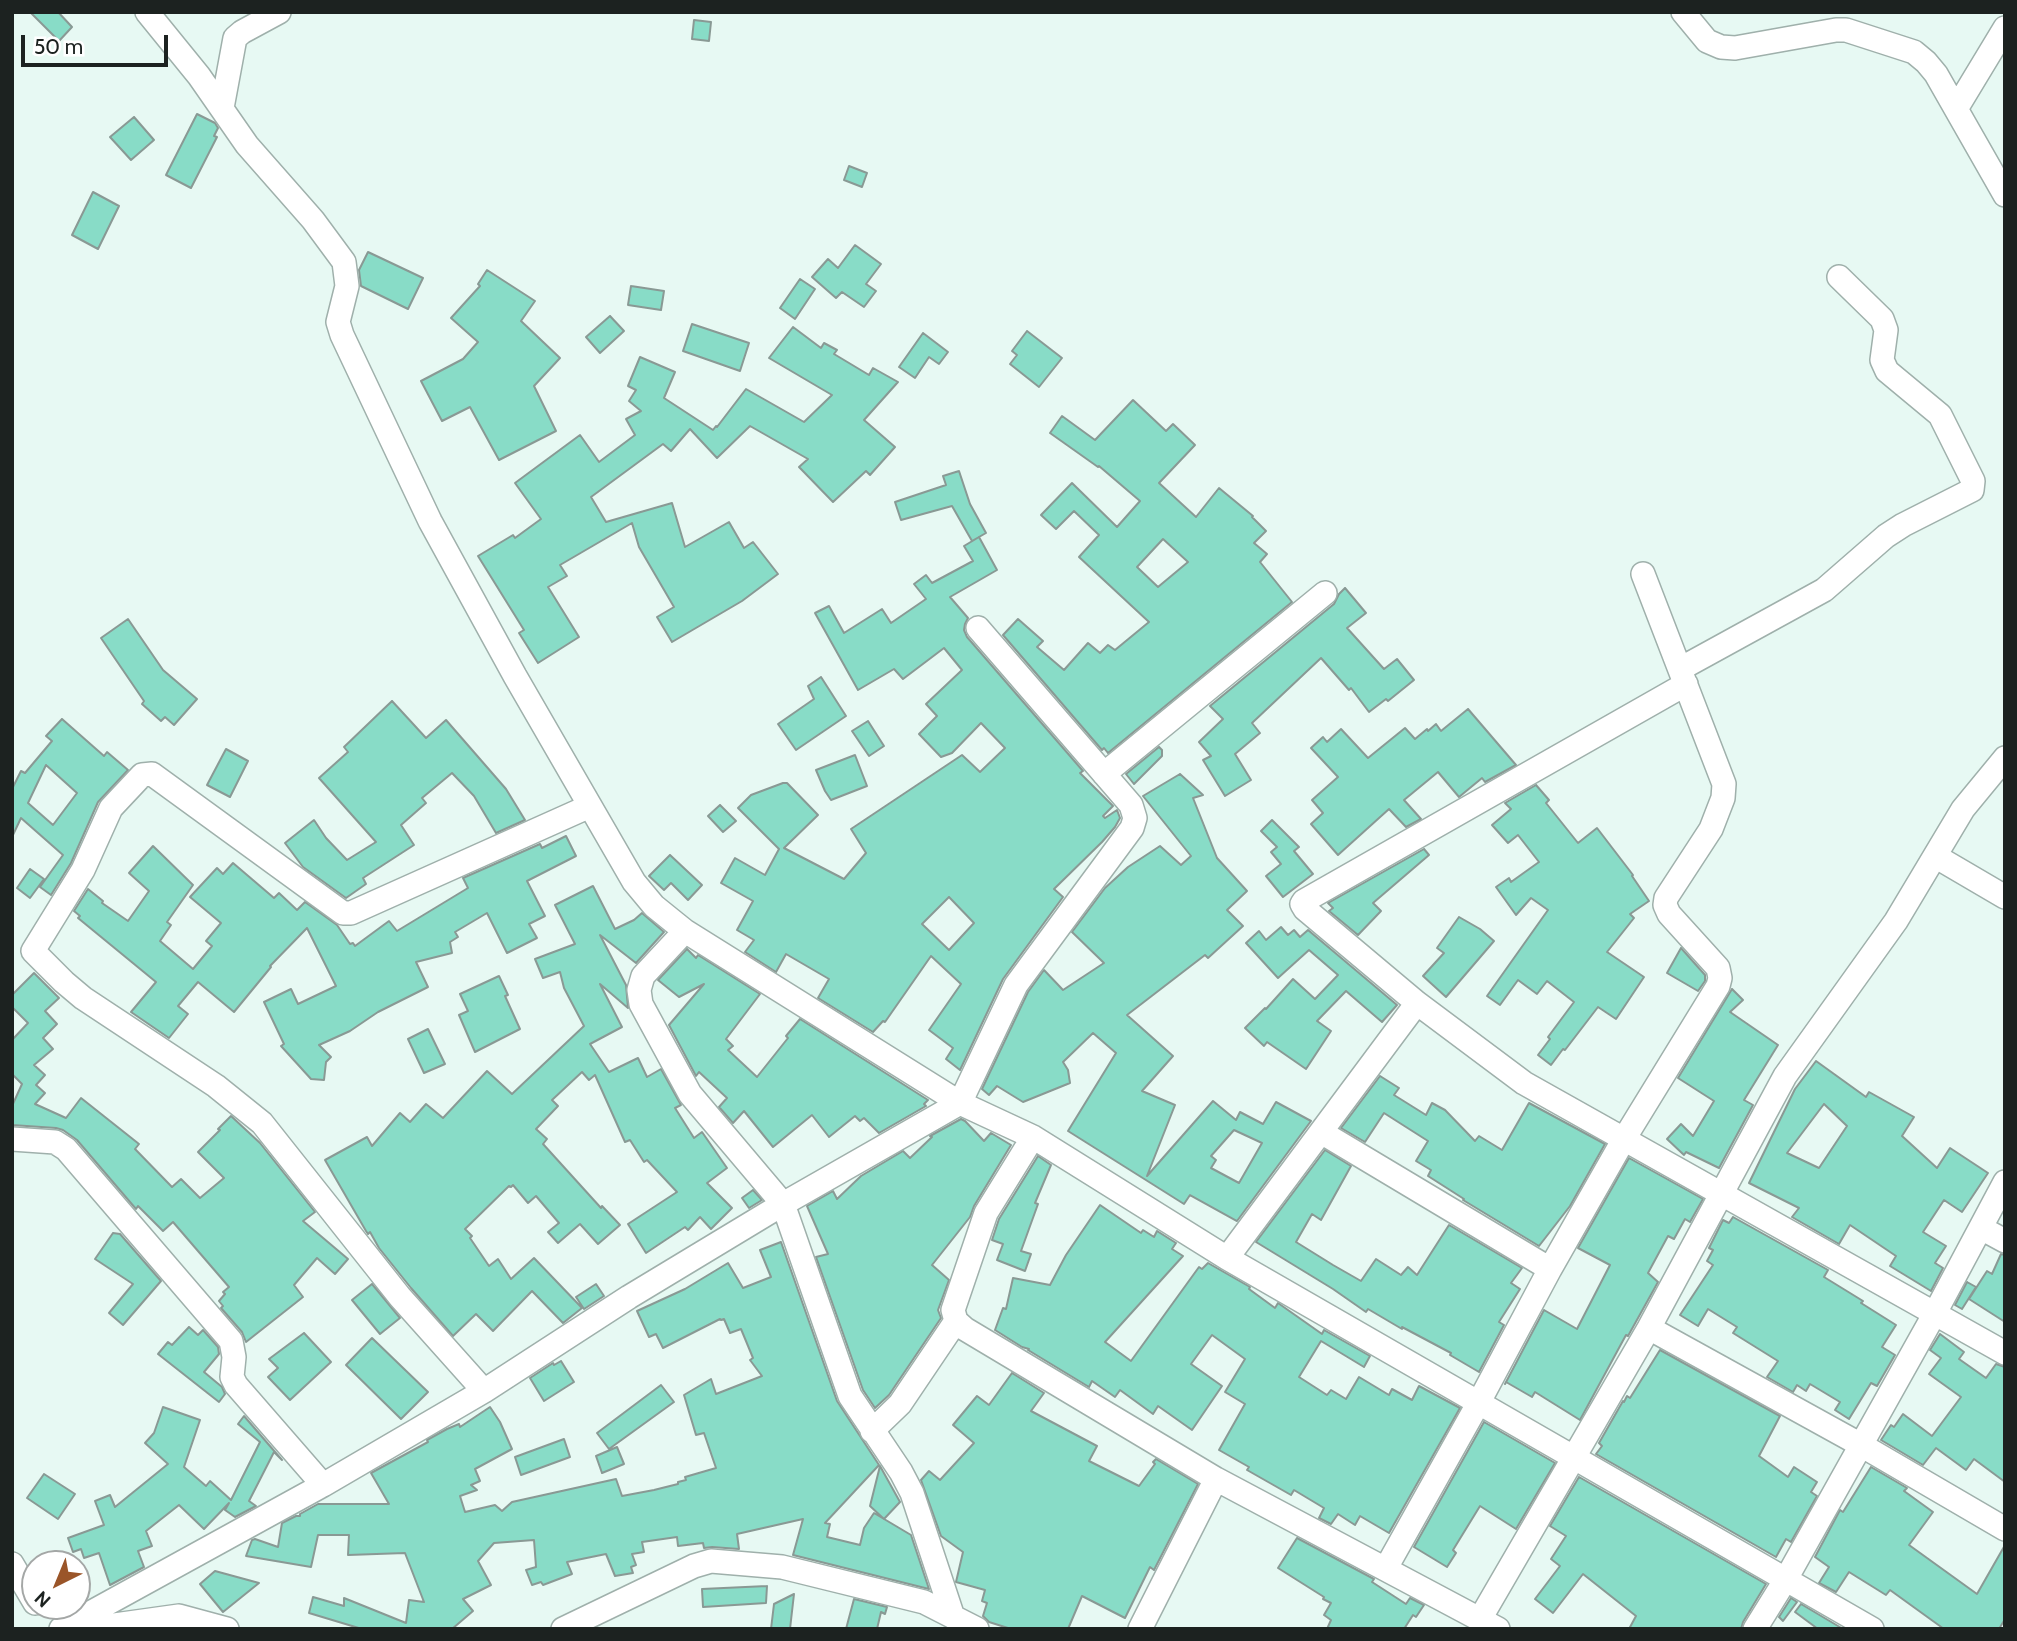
<!DOCTYPE html>
<style>
body{margin:0}
#map{position:relative;width:2017px;height:1641px;overflow:hidden;background:#e7f9f3;font-family:Cabin,sans-serif}
canvas{display:block}
.frame{position:absolute;inset:0;border:14px solid #1c2220;pointer-events:none}
.north{position:absolute;left:21px;top:1550px;width:70px;height:70px;box-sizing:border-box;background:#fff;border:2px solid #a4a7a6;border-radius:50%;rotate:223deg;font-size:19px;font-weight:700;line-height:28px;text-align:center;color:#1c2220}
.north::after{content:'';display:block;margin:auto;width:24px;height:32px;background:#9a5529;clip-path:polygon(50% 0,100% 100%,50% 72%,0 100%)}
.scale{position:absolute;left:21px;top:35px;width:147px;height:32px;box-sizing:border-box;border:4px solid #1c2220;border-top:0;padding-left:9px;font-size:21px;line-height:24px;white-space:nowrap;color:#1c2220;-webkit-text-stroke:5px #fff;paint-order:stroke}
</style>
<div id="map">
<canvas width="2017" height="1641"></canvas>
<div class="frame"></div>
<div class="north">N</div>
<div class="scale">50 m</div>
</div>
<script>
const g = document.querySelector('canvas').getContext('2d');
g.lineJoin = 'round';
function paint(path, color) { g.fillStyle = color; g.fill(path, 'evenodd'); }
const poly = rows => new Path2D(rows.map(r => 'M' + r).join(''));
function stroke(path, color, width, dash) { g.strokeStyle = color; g.lineWidth = width; g.lineCap = dash ? 'butt' : 'round'; g.setLineDash(dash || []); g.stroke(path); }
const building = poly([
 [30,12,58,12,72,27,59,41,30,12],
 [694,20,711,22,709,41,692,39,694,20],
 [197,114,215,123,218,128,214,136,217,137,191,188,166,175,197,114],
 [134,117,154,140,131,160,110,137,134,117],
 [849,166,867,173,862,187,844,180,849,166],
 [93,192,119,206,98,249,72,235,93,192],
 [855,245,881,264,866,284,876,291,864,307,842,292,836,298,812,277,828,259,838,268,855,245],
 [368,252,423,278,408,309,361,286,359,270,368,252],
 [487,270,535,301,521,321,560,358,534,386,556,431,499,460,470,407,442,421,421,381,463,359,478,342,451,318,480,286,478,284,487,270],
 [800,279,815,289,795,319,780,308,800,279],
 [631,286,664,291,661,310,628,305,631,286],
 [610,316,624,331,600,353,586,337,610,316],
 [692,324,749,343,740,371,683,351,692,324],
 [793,327,821,348,824,343,837,350,834,354,869,375,873,368,898,382,864,420,895,447,870,475,866,471,833,502,799,467,808,459,750,426,717,458,690,429,671,451,663,444,591,497,606,522,672,503,685,547,729,522,744,548,753,542,778,574,742,601,672,642,657,617,674,607,639,547,632,523,560,565,567,576,548,587,579,637,538,663,519,633,524,630,478,556,513,535,515,538,541,519,515,483,580,435,599,462,635,435,626,419,641,411,629,401,636,390,628,386,640,357,675,372,664,398,713,430,716,426,717,427,746,389,804,422,832,395,769,358,793,327],
 [1027,331,1062,358,1039,387,1010,364,1017,355,1012,351,1027,331],
 [923,333,948,352,939,364,929,357,915,378,899,367,923,333],
 [1133,400,1166,431,1173,424,1195,445,1159,483,1196,517,1219,488,1253,516,1252,517,1266,531,1254,543,1267,554,1260,562,1292,602,1108,753,1104,748,1102,750,1003,635,1018,619,1043,641,1037,647,1064,670,1088,643,1100,653,1108,645,1115,650,1149,622,1079,557,1099,535,1074,511,1056,529,1041,515,1072,483,1117,527,1140,501,1099,466,1098,467,1050,433,1062,416,1095,440,1133,400],
 [1163,539,1188,562,1158,587,1137,567,1163,539],
 [959,471,970,504,986,533,972,541,952,506,901,520,895,502,946,485,943,476,959,471],
 [979,537,997,570,950,597,968,618,965,624,964,630,967,637,1083,771,1080,773,1113,806,1103,816,1105,818,1117,810,1120,818,1115,827,1102,842,1054,889,1063,897,1003,979,960,1070,946,1059,953,1048,929,1030,961,984,931,956,885,1022,883,1021,873,1032,818,998,829,979,786,954,776,972,745,952,754,940,737,930,753,901,721,883,735,858,765,875,779,849,738,808,751,795,783,783,787,783,818,815,784,848,844,879,866,853,851,829,962,755,980,772,1005,748,981,723,952,753,941,757,919,734,937,716,926,704,962,670,944,648,903,679,894,669,858,690,815,613,829,606,844,633,882,609,891,623,926,599,914,584,926,575,932,583,973,561,964,546,979,537],
 [949,897,974,923,949,950,922,924,949,897],
 [1345,588,1366,613,1347,628,1384,669,1397,659,1414,680,1388,701,1386,699,1369,712,1351,688,1349,690,1321,658,1252,723,1260,733,1235,754,1251,780,1225,796,1203,760,1211,756,1199,742,1223,719,1210,706,1334,604,1339,594,1345,588],
 [128,619,163,670,197,699,174,725,165,717,161,721,142,704,144,701,101,638,128,619],
 [821,677,846,716,796,750,778,724,814,699,808,686,821,677],
 [392,701,426,738,446,720,506,789,525,820,496,833,474,796,452,773,422,798,426,803,401,825,414,845,363,878,366,884,346,898,303,867,285,843,314,820,326,838,347,860,376,842,319,778,348,752,344,747,392,701],
 [1468,709,1516,765,1485,782,1482,778,1459,797,1438,772,1404,800,1421,819,1406,827,1389,809,1338,855,1311,824,1323,813,1312,800,1338,777,1311,748,1323,737,1327,742,1341,729,1368,758,1405,728,1415,739,1427,729,1428,731,1436,724,1441,731,1468,709],
 [62,719,104,756,107,752,128,770,98,802,71,863,51,895,40,887,63,855,21,818,12,837,12,789,21,771,25,773,52,741,46,736,62,719],
 [46,765,77,793,53,825,28,803,46,765],
 [868,721,884,746,869,756,852,731,868,721],
 [1159,747,1162,750,1162,756,1134,784,1126,774,1159,747],
 [226,749,248,761,230,797,207,785,226,749],
 [855,755,867,786,831,800,825,791,816,770,855,755],
 [1180,774,1203,795,1193,798,1217,858,1247,891,1227,910,1243,926,1208,958,1205,955,1127,1015,1173,1056,1142,1091,1175,1105,1147,1176,1213,1101,1236,1120,1240,1112,1263,1124,1276,1102,1311,1121,1237,1221,1190,1195,1184,1204,1068,1131,1116,1053,1093,1033,1063,1062,1068,1070,1070,1083,1023,1102,997,1086,989,1095,982,1089,1028,992,1044,970,1063,990,1104,963,1072,932,1105,888,1128,867,1160,846,1181,865,1191,856,1143,796,1180,774],
 [1234,1130,1262,1143,1239,1183,1211,1168,1216,1160,1211,1156,1234,1130],
 [1536,785,1549,800,1546,803,1578,843,1597,828,1633,875,1632,876,1649,901,1630,914,1634,918,1607,952,1644,977,1616,1019,1598,1007,1565,1050,1563,1049,1551,1065,1538,1055,1550,1039,1548,1037,1574,1002,1547,981,1537,994,1518,980,1500,1005,1487,996,1548,910,1531,898,1516,915,1496,887,1509,878,1511,882,1539,862,1518,835,1508,843,1492,825,1511,809,1505,803,1536,785],
 [720,805,736,821,723,832,708,816,720,805],
 [1272,820,1299,847,1294,851,1313,874,1283,897,1266,876,1281,864,1271,852,1277,847,1261,831,1272,820],
 [566,836,576,856,527,881,545,916,529,924,537,938,507,953,487,913,455,932,458,937,450,942,452,953,416,962,428,987,378,1012,350,1031,319,1045,331,1057,326,1062,324,1080,311,1079,281,1046,284,1044,264,1002,291,989,298,1004,336,986,307,928,270,966,271,967,234,1012,198,982,178,1006,188,1014,169,1038,131,1012,156,982,78,918,80,916,74,911,88,889,103,901,102,903,128,921,149,891,129,873,153,846,193,885,167,922,171,925,160,941,193,969,212,946,206,941,221,923,190,897,217,868,223,874,233,863,274,898,279,893,297,910,305,902,337,925,350,944,353,943,355,946,389,921,397,931,468,888,463,878,540,844,542,848,566,836],
 [1424,849,1429,855,1373,903,1381,911,1358,935,1329,911,1333,908,1328,903,1424,849],
 [670,855,702,885,688,900,671,883,664,890,649,876,670,855],
 [30,869,44,879,30,898,17,888,30,869],
 [593,886,615,929,634,920,642,913,664,932,636,963,600,935,626,985,628,1008,600,984,622,1027,590,1044,609,1072,638,1058,647,1077,661,1069,681,1105,675,1108,694,1138,702,1132,727,1168,707,1183,732,1208,711,1229,700,1217,688,1230,685,1227,646,1253,628,1224,677,1192,647,1160,644,1162,630,1140,625,1142,595,1075,589,1080,582,1072,552,1100,558,1106,536,1129,547,1139,543,1144,601,1208,602,1206,620,1225,598,1244,580,1224,558,1243,548,1232,559,1223,536,1196,528,1203,513,1185,511,1187,509,1186,465,1229,472,1236,470,1238,489,1266,498,1259,511,1279,534,1258,582,1308,563,1323,532,1291,493,1331,476,1314,453,1336,411,1288,379,1248,370,1232,368,1234,366,1231,325,1160,367,1137,372,1146,400,1113,410,1122,426,1104,443,1118,487,1071,512,1094,584,1026,564,988,560,972,543,978,535,959,575,944,555,905,593,886],
 [1459,917,1480,929,1494,941,1446,997,1423,976,1444,953,1437,948,1459,917],
 [1281,927,1288,935,1294,930,1300,937,1308,930,1397,1005,1382,1022,1346,991,1317,1021,1331,1031,1306,1069,1267,1042,1264,1046,1245,1028,1265,1008,1266,1009,1293,979,1315,999,1338,975,1309,950,1278,978,1246,943,1259,931,1266,940,1281,927],
 [1681,948,1705,975,1705,981,1698,991,1667,973,1681,948],
 [687,949,696,958,698,955,760,994,726,1039,733,1046,728,1050,757,1077,788,1038,786,1036,800,1019,928,1100,924,1104,926,1106,879,1133,864,1118,860,1121,855,1116,829,1137,812,1115,773,1147,744,1111,733,1123,719,1107,727,1098,699,1072,696,1076,669,1025,704,984,679,997,658,980,687,949],
 [34,973,59,998,45,1011,57,1024,43,1038,53,1049,34,1065,45,1075,36,1085,45,1093,35,1104,66,1118,81,1098,139,1144,135,1149,172,1187,181,1179,200,1198,224,1178,198,1152,220,1130,218,1129,231,1116,260,1143,315,1212,303,1221,348,1259,335,1274,317,1258,294,1285,303,1297,246,1342,242,1332,221,1308,223,1306,219,1301,225,1294,223,1292,229,1287,173,1222,163,1231,138,1206,136,1209,77,1140,63,1130,56,1128,12,1125,12,1106,22,1084,12,1074,12,1040,28,1023,12,1007,12,995,34,973],
 [499,976,508,995,505,996,520,1029,475,1052,459,1015,468,1011,460,994,499,976],
 [1732,989,1743,1000,1730,1012,1778,1045,1744,1100,1753,1105,1719,1168,1686,1152,1684,1155,1667,1139,1681,1124,1693,1136,1714,1101,1678,1078,1732,989],
 [428,1029,445,1064,424,1073,408,1039,428,1029],
 [1816,1061,1866,1097,1869,1092,1914,1117,1902,1136,1937,1168,1950,1148,1988,1173,1962,1212,1944,1200,1923,1232,1946,1246,1935,1263,1943,1268,1931,1291,1890,1266,1896,1256,1850,1225,1839,1244,1792,1217,1799,1208,1749,1183,1795,1089,1816,1061],
 [1824,1104,1847,1126,1819,1168,1787,1153,1824,1104],
 [1380,1076,1399,1088,1394,1095,1426,1115,1432,1103,1445,1110,1475,1141,1479,1136,1502,1150,1529,1103,1605,1144,1570,1206,1539,1246,1463,1200,1464,1199,1428,1176,1431,1170,1416,1161,1428,1141,1384,1113,1365,1142,1341,1128,1380,1076],
 [961,1119,965,1121,984,1141,991,1133,1011,1145,974,1206,970,1217,932,1265,949,1280,938,1310,941,1318,889,1395,875,1408,863,1390,816,1257,828,1254,807,1206,833,1191,837,1199,861,1176,903,1151,910,1158,932,1137,930,1136,961,1119],
 [1325,1150,1351,1166,1321,1220,1312,1214,1296,1242,1333,1265,1361,1281,1376,1259,1401,1275,1408,1267,1417,1275,1449,1225,1522,1268,1511,1283,1520,1289,1499,1322,1504,1325,1479,1372,1450,1355,1451,1353,1402,1327,1402,1329,1368,1309,1366,1312,1333,1289,1256,1242,1325,1150],
 [1038,1156,1051,1165,1035,1203,1038,1204,1021,1251,1031,1254,1025,1271,997,1260,1003,1244,992,1240,999,1219,1038,1156],
 [1629,1158,1703,1199,1690,1222,1685,1219,1674,1239,1668,1236,1648,1273,1658,1282,1628,1336,1626,1335,1580,1420,1535,1392,1532,1397,1506,1382,1505,1384,1544,1310,1577,1329,1610,1265,1578,1248,1629,1158],
 [753,1190,762,1200,749,1208,742,1198,753,1190],
 [1100,1205,1141,1233,1143,1230,1154,1237,1157,1231,1176,1243,1172,1249,1183,1256,1105,1342,1131,1361,1199,1267,1202,1269,1208,1263,1250,1287,1249,1289,1275,1308,1278,1303,1322,1334,1324,1330,1370,1356,1364,1367,1321,1341,1299,1377,1327,1395,1331,1390,1346,1399,1359,1377,1389,1395,1392,1389,1412,1400,1419,1386,1460,1408,1389,1533,1360,1516,1355,1525,1338,1514,1331,1524,1319,1518,1324,1508,1294,1490,1291,1495,1247,1470,1249,1467,1219,1450,1245,1404,1225,1392,1245,1359,1212,1335,1191,1364,1222,1386,1192,1430,1158,1406,1153,1414,1120,1390,1115,1397,1092,1381,1089,1387,1028,1350,1029,1349,1022,1347,995,1330,1003,1308,1006,1309,1013,1278,1050,1285,1066,1255,1100,1205],
 [1733,1217,1828,1270,1824,1277,1863,1301,1861,1303,1896,1325,1882,1347,1895,1355,1877,1386,1871,1383,1849,1419,1835,1410,1840,1402,1810,1384,1806,1391,1797,1385,1793,1392,1767,1377,1778,1361,1733,1333,1737,1327,1708,1309,1698,1326,1680,1315,1713,1265,1707,1261,1713,1250,1709,1248,1723,1220,1729,1223,1733,1217],
 [113,1233,120,1234,161,1281,123,1325,109,1313,133,1284,95,1259,113,1233],
 [781,1242,837,1401,879,1465,825,1523,830,1524,827,1537,860,1545,864,1528,874,1513,911,1535,929,1589,793,1555,803,1519,737,1534,739,1549,712,1547,704,1548,703,1543,678,1546,677,1537,642,1542,644,1552,632,1554,636,1565,631,1567,633,1573,615,1576,606,1554,567,1562,572,1574,543,1585,541,1582,532,1585,526,1570,536,1567,534,1540,494,1543,478,1561,491,1585,463,1599,473,1611,452,1629,362,1629,309,1613,313,1597,344,1606,344,1598,406,1623,409,1600,424,1602,405,1553,348,1555,349,1535,318,1535,311,1567,246,1556,252,1540,255,1539,278,1547,282,1523,296,1516,300,1516,300,1514,318,1504,389,1504,371,1473,428,1442,427,1440,447,1429,459,1424,460,1427,490,1407,500,1422,512,1449,475,1469,480,1481,471,1485,477,1490,460,1496,465,1512,495,1505,502,1511,512,1502,616,1479,622,1496,654,1490,678,1484,678,1482,686,1480,685,1477,716,1468,704,1433,696,1435,684,1395,711,1379,716,1394,762,1376,750,1360,753,1358,741,1329,730,1333,724,1319,721,1320,720,1319,663,1348,656,1334,649,1337,637,1311,685,1289,728,1263,743,1288,771,1277,760,1250,781,1242],
 [2001,1254,2005,1255,2005,1322,1969,1299,1987,1271,1992,1274,2001,1254],
 [1967,1282,1976,1287,1962,1309,1955,1305,1967,1282],
 [372,1284,400,1318,380,1334,352,1300,372,1284],
 [596,1284,604,1296,584,1309,576,1297,596,1284],
 [189,1327,198,1335,203,1330,218,1347,219,1354,204,1372,222,1387,225,1394,219,1402,158,1354,168,1342,172,1345,189,1327],
 [304,1333,331,1362,290,1400,268,1377,278,1368,269,1359,304,1333],
 [1940,1334,1964,1352,1959,1359,1986,1378,1996,1364,2005,1367,2005,1482,1974,1459,1966,1470,1936,1448,1923,1465,1881,1440,1891,1425,1894,1427,1903,1414,1932,1436,1961,1397,1929,1374,1941,1358,1930,1350,1940,1334],
 [372,1338,428,1392,401,1419,346,1365,372,1338],
 [1660,1350,1780,1416,1759,1456,1788,1477,1794,1467,1817,1482,1811,1492,1817,1496,1791,1542,1786,1539,1776,1557,1596,1454,1602,1446,1599,1443,1623,1401,1624,1402,1627,1396,1630,1398,1660,1350],
 [561,1361,574,1382,544,1401,530,1378,553,1363,554,1365,561,1361],
 [1012,1373,1044,1393,1031,1411,1097,1446,1089,1461,1139,1486,1155,1464,1153,1462,1156,1459,1198,1484,1154,1570,1150,1567,1125,1618,1082,1596,1068,1629,1011,1629,989,1622,983,1616,987,1603,982,1601,985,1590,956,1582,963,1552,941,1536,921,1480,929,1471,940,1480,974,1443,953,1425,977,1396,989,1405,1012,1373],
 [661,1385,674,1402,609,1449,597,1433,661,1385],
 [163,1407,200,1420,184,1467,206,1486,210,1481,231,1500,260,1442,238,1424,244,1416,282,1460,274,1452,249,1501,256,1506,235,1517,225,1510,229,1503,204,1529,179,1505,146,1531,152,1546,138,1551,144,1567,110,1585,99,1553,84,1558,81,1549,73,1552,68,1538,104,1525,95,1501,110,1495,115,1507,168,1464,145,1443,154,1433,163,1407],
 [1484,1422,1555,1463,1516,1529,1480,1506,1453,1550,1456,1553,1447,1567,1414,1547,1484,1422],
 [564,1439,570,1457,521,1475,515,1457,564,1439],
 [617,1447,624,1464,602,1473,596,1456,617,1447],
 [880,1466,900,1502,884,1519,870,1506,880,1466],
 [1871,1467,1907,1488,1904,1491,1933,1512,1909,1545,1977,1594,2005,1545,2005,1619,1999,1629,1944,1629,1890,1590,1886,1595,1849,1572,1836,1592,1819,1583,1829,1567,1815,1557,1840,1510,1843,1512,1871,1467],
 [44,1474,75,1494,58,1519,27,1498,44,1474],
 [1579,1477,1766,1584,1743,1622,1741,1629,1629,1629,1636,1616,1583,1574,1553,1613,1535,1599,1560,1566,1551,1559,1566,1536,1550,1526,1579,1477],
 [1297,1538,1374,1579,1372,1582,1406,1604,1410,1598,1424,1605,1416,1617,1413,1615,1404,1629,1327,1629,1331,1620,1324,1615,1331,1603,1323,1599,1324,1597,1278,1568,1297,1538],
 [215,1571,259,1583,223,1612,200,1584,215,1571],
 [767,1586,766,1603,703,1607,702,1589,767,1586],
 [794,1594,790,1629,771,1629,774,1604,794,1594],
 [1791,1598,1797,1602,1783,1621,1779,1617,1791,1598],
 [854,1599,887,1607,885,1614,881,1612,877,1629,846,1629,854,1599],
 [1801,1604,1843,1629,1818,1629,1795,1612,1801,1604]
]);
const minor = poly([
 [147,12,199,76,247,145,313,220,344,262,347,286,338,322,342,335,430,521,515,676,634,882,654,906,685,931,960,1103,1033,1137,1227,1258,1872,1629],
 [1683,12,1707,41,1721,47,1735,48,1836,30,1846,30,1914,52,1926,62,1936,74,2005,195],
 [222,108,235,38,242,32,279,12],
 [1956,109,2005,28],
 [1680,669,1824,590,1886,536,1903,525,1972,490,1973,481,1940,415,1887,371,1882,360,1886,330,1882,319,1839,277],
 [1686,684,1304,901,1302,904,1305,909,1417,1003,1524,1083,2005,1353],
 [1104,774,1325,593],
 [1935,856,2005,897],
 [685,931,643,976,639,990,641,1004,690,1094,783,1204,850,1396,901,1472,912,1493,953,1617],
 [1321,1132,1550,1269],
 [1033,1137,986,1213,953,1310,956,1321,965,1329,1216,1479,1498,1629],
 [12,1139,55,1142,66,1149,231,1341,234,1357,232,1377,236,1385,323,1485],
 [1981,1228,2005,1241],
 [1227,1258,1417,1003],
 [1649,1328,1861,1445,2005,1529],
 [484,1391,400,1297,262,1123,216,1086,83,998,64,982,33,951,83,870,111,808,142,775,152,774,343,913,351,913,590,806],
 [872,1431,900,1404,956,1321],
 [12,1564,35,1603],
 [1386,1568,1479,1402,1550,1269,1624,1139,1718,986,1720,978,1718,968,1669,914,1665,905,1666,898,1711,829,1723,798,1724,784,1643,574],
 [1480,1619,1649,1328,1785,1076,1896,921,1963,809,2005,758],
 [61,1629,323,1485,484,1391,629,1297,783,1204,960,1103,1016,985,1132,828,1135,818,1131,805,978,628],
 [86,1629,179,1616,227,1629],
 [563,1629,694,1566,711,1561,782,1567,924,1602,977,1629],
 [1140,1629,1216,1479],
 [1755,1629,1786,1579,1935,1313,2005,1182]
]);
paint(building, '#88dcc7');
stroke(building, '#899994', 2);
stroke(minor, '#9fb0ab', 26);
stroke(minor, '#fff', 23);
</script>
